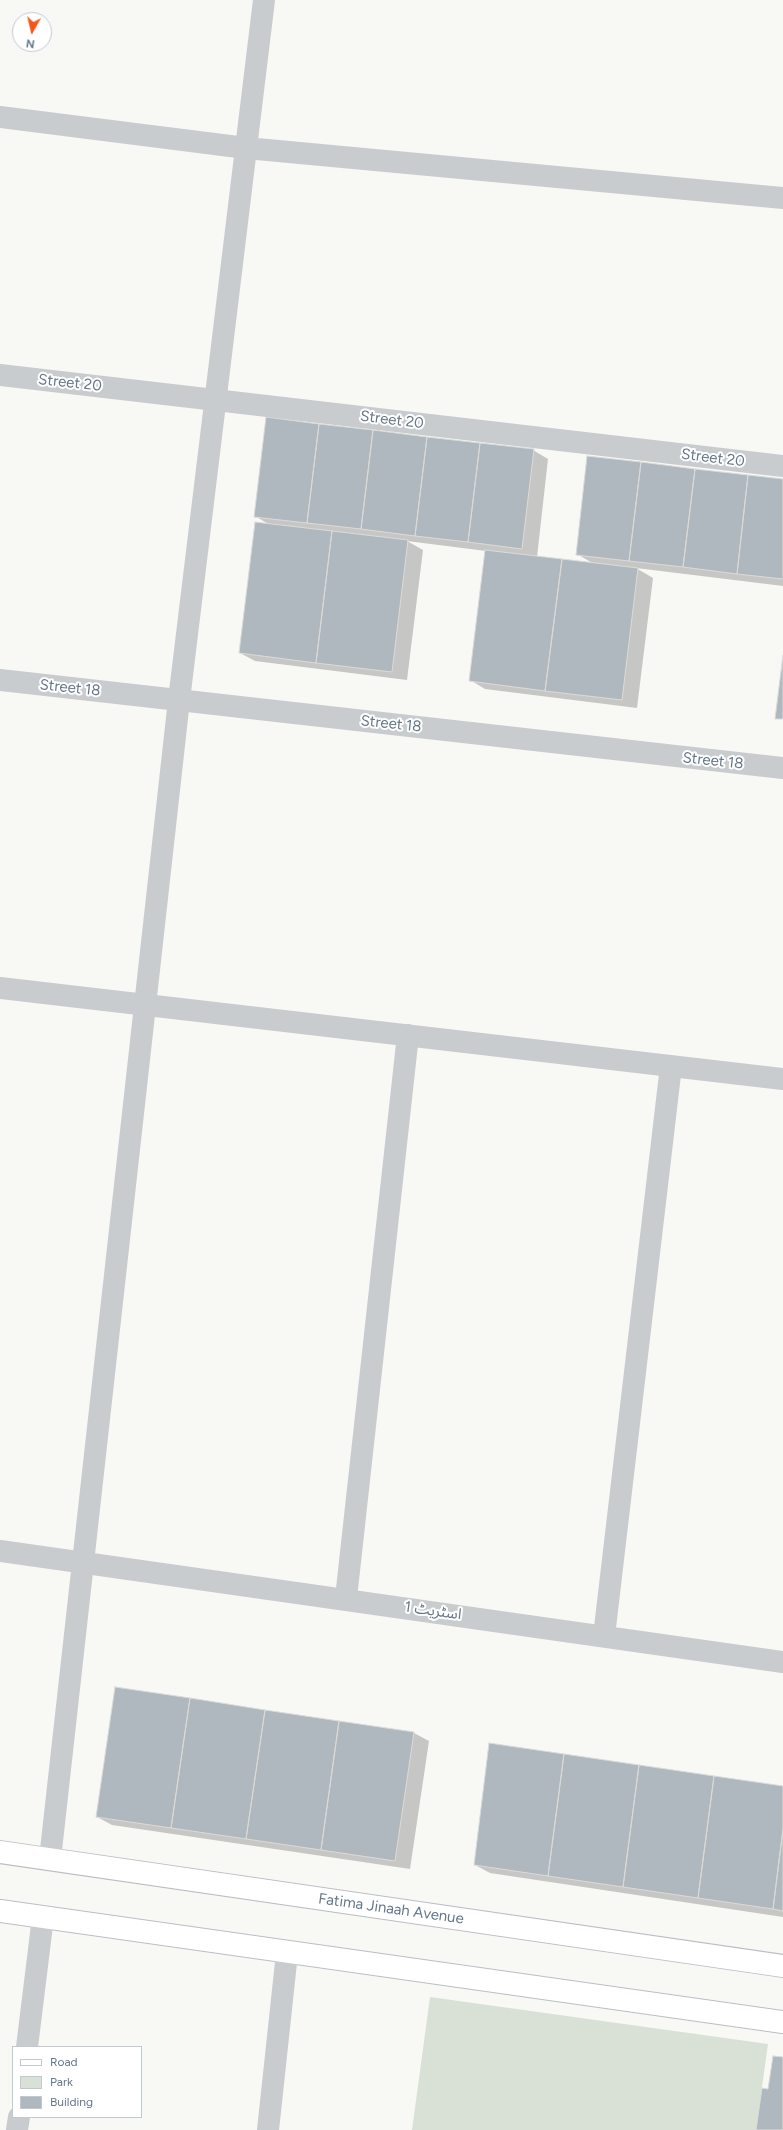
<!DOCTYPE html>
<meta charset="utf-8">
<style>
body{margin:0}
#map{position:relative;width:783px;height:2130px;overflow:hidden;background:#f8f8f5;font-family:Figtree,sans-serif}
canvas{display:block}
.legend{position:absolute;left:12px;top:2046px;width:130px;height:72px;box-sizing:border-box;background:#fff;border:1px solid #c1c9d0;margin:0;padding:5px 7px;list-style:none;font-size:12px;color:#647789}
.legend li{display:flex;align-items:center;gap:8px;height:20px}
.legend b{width:20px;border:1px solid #c1c9d0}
.north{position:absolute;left:12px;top:12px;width:40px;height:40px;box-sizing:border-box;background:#fff;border:1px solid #c1c9d0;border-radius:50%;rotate:188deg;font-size:11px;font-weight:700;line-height:16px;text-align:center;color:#647789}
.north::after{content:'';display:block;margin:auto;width:14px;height:18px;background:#f55518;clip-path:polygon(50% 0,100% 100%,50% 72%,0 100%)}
</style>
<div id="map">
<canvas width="783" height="2130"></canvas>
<ul class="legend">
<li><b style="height:5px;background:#fff"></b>Road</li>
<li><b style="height:11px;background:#d9e1d6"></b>Park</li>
<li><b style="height:11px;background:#b0b8bf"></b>Building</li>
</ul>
<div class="north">N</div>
</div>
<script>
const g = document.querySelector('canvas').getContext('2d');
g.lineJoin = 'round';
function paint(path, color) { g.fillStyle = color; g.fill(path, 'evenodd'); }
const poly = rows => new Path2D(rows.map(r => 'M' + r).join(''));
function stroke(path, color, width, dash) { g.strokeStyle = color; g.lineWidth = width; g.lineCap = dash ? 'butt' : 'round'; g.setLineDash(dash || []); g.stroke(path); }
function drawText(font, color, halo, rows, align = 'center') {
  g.font = font + ' Figtree,"Noto Sans Arabic",sans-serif'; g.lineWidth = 4; g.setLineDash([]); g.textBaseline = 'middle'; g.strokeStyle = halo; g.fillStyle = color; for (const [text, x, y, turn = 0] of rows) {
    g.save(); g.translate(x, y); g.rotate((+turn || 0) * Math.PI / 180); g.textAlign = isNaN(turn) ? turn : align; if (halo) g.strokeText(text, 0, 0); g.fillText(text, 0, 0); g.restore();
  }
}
const green = poly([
 [430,1997,768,2044,756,2130,412,2130]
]);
const shadow = poly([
 [533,450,548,459,537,557,594,564,577,554,783,480,783,586,636,568,653,578,637,708,485,689,470,680,486,551,407,541,423,550,407,680,255,661,240,653,270,525,255,516],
 [116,1689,414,1733,429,1741,410,1869,112,1825,97,1817],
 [783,1787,783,1917,490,1873,475,1865]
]);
const building = poly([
 [266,417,319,424,307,523,254,517,266,417],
 [319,424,373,430,361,529,307,523,319,424],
 [373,430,427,437,415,536,361,529,373,430],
 [427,437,480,443,468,542,415,536,427,437],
 [480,443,534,449,522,549,468,542,480,443],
 [587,456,641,462,629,561,576,555,587,456],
 [641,462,695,469,683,567,629,561,641,462],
 [695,469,748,475,737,574,683,567,695,469],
 [748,475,783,479,783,579,737,574,748,475],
 [255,522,332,531,316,663,239,653,255,522],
 [332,531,408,540,392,672,316,663,332,531],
 [485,550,562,559,545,691,469,681,485,550],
 [562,559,638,568,622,700,545,691,562,559],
 [783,655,783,719,775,719,783,655],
 [115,1687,190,1698,171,1828,96,1817,115,1687],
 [190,1698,265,1710,246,1839,171,1828,190,1698],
 [265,1710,339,1721,321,1850,246,1839,265,1710],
 [339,1721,414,1732,395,1861,321,1850,339,1721],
 [489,1743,564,1754,548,1876,474,1865,489,1743],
 [564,1754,639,1765,623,1887,548,1876,564,1754],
 [639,1765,714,1776,698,1898,623,1887,639,1765],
 [714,1776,783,1786,783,1829,773,1909,698,1898,714,1776],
 [783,1829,783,1911,773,1909,783,1829],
 [773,2056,783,2057,783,2130,756,2130,762,2088,768,2089,773,2056]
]);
const street = poly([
 [0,117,246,148,783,198],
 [0,375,783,466],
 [0,680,783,768],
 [0,988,783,1079],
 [0,1551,783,1662],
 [346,1598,408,1035],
 [604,1636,671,1066],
 [50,1859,179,700,264,0],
 [27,2047,43,1917],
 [17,2130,19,2117],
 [268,2130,287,1953]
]);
const secondary = poly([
 [0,1852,783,1966],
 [0,1911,783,2022]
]);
const streetNames = [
 ["Street 20",70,383,6],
 ["Street 20",392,420,7],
 ["Street 20",713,458,7],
 ["Street 18",70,688,6],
 ["Street 18",391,724,6],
 ["Street 18",713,761,6],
 ["اسٹریٹ 1",433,1611,8],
 ["Fatima Jinaah Avenue",391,1909,8]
];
paint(green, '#d9e1d6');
paint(shadow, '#0003');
paint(building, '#b0b8bf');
stroke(building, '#dadad7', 1);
stroke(secondary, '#babfc4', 24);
stroke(street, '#c8cccf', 22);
stroke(secondary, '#fff', 22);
drawText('15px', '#647789', '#fff', streetNames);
</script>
